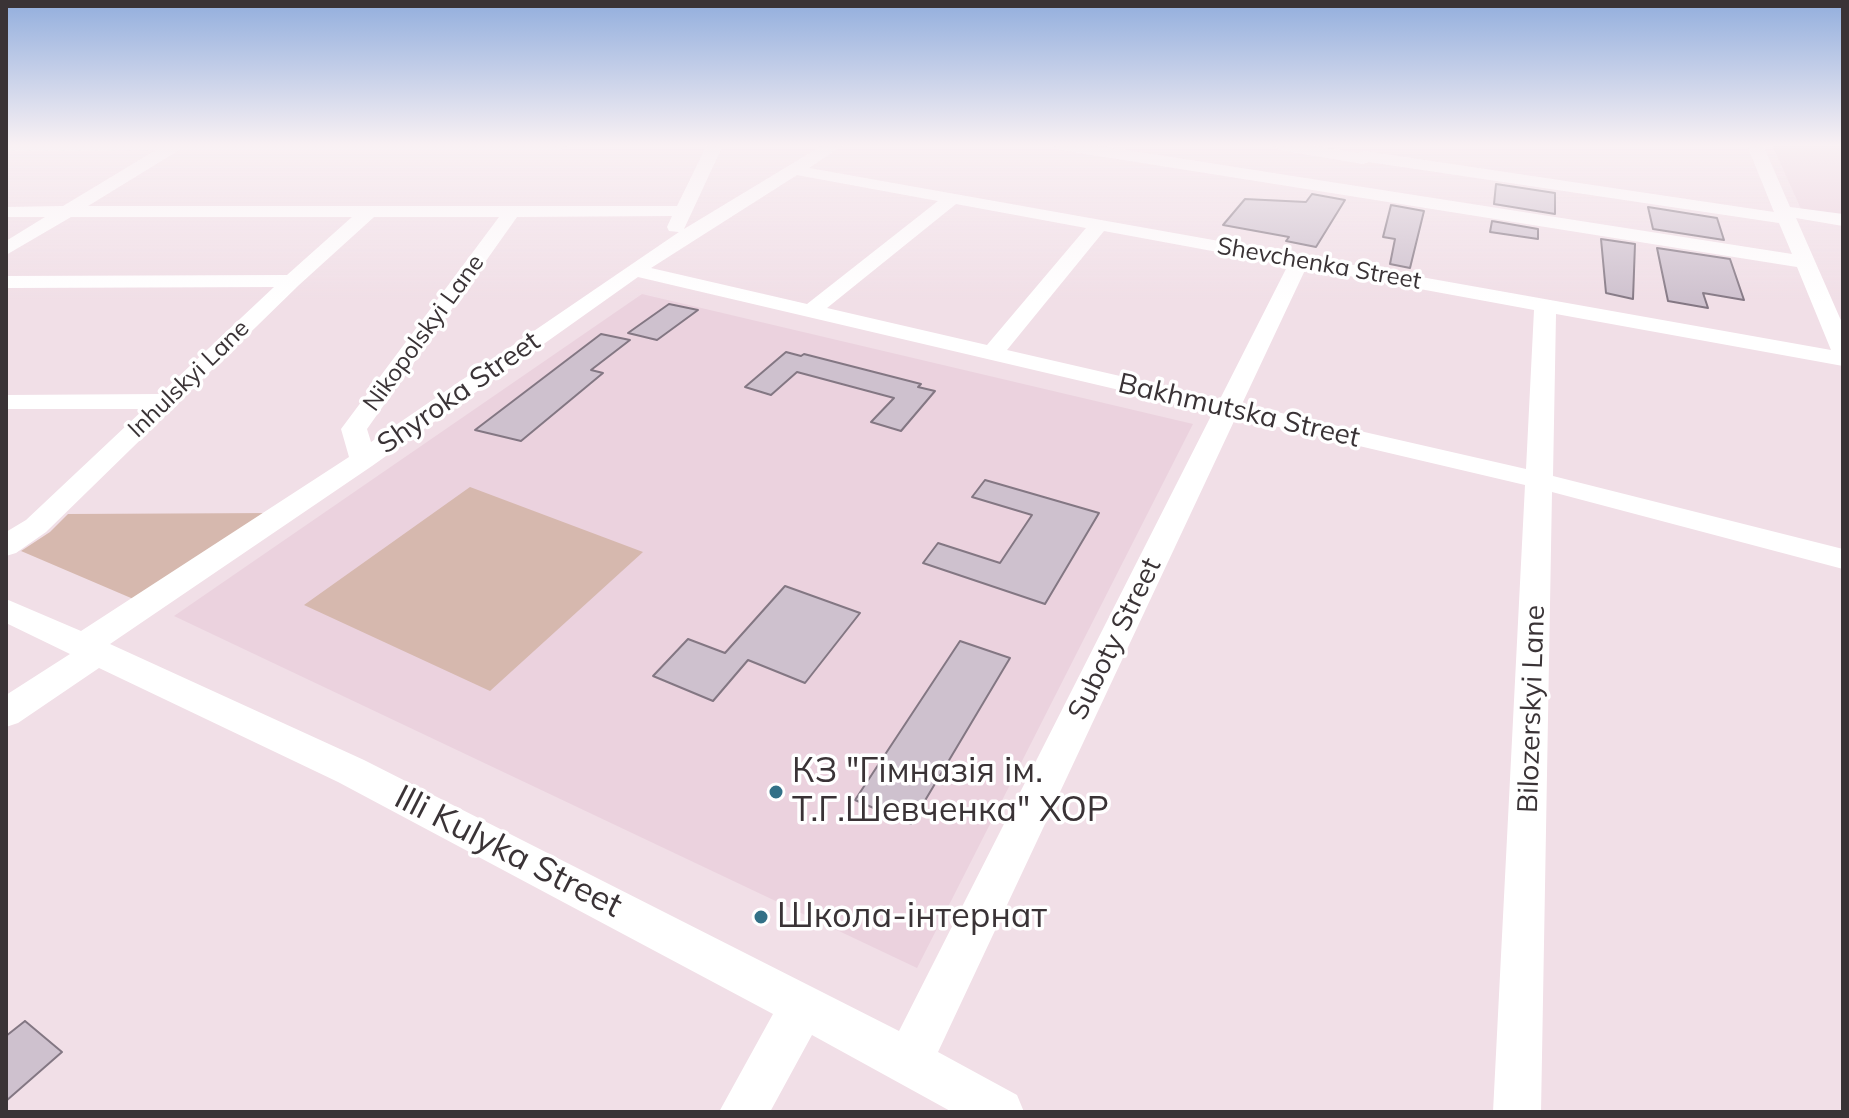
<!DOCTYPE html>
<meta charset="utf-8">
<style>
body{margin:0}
#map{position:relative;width:1849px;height:1118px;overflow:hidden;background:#f1dfe7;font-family:Mulish,sans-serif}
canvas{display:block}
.frame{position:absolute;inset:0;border:8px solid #3a3336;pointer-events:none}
</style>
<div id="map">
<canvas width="1849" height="1118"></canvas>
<div class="frame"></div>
</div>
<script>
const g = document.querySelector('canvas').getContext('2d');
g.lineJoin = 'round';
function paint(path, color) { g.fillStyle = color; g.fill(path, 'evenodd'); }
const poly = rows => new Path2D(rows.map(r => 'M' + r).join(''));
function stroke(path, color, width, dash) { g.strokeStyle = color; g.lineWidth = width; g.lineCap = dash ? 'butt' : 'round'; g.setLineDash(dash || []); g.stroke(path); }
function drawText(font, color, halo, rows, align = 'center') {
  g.font = font + ' Mulish,sans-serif'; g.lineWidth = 7; g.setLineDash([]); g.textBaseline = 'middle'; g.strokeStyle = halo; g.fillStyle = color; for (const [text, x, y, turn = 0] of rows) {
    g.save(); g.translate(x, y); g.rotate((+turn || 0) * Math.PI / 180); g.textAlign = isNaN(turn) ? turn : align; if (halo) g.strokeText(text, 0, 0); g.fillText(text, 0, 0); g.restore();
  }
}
const built = poly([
 [1772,145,1843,145,1843,215,1801,209],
 [642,294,1193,424,917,968,174,616]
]);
const green = poly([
 [470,487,643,552,490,691,304,605],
 [275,513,138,601,21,551,50,532,68,514]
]);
const building = poly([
 [1496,184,1555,193,1555,214,1494,204,1496,184],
 [1312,194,1345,200,1316,247,1286,241,1289,237,1223,225,1245,199,1306,202,1312,194],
 [1391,205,1424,211,1410,268,1390,264,1395,239,1383,237,1391,205],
 [1648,207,1717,218,1724,240,1653,229,1648,207],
 [1492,221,1538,229,1538,239,1490,232,1492,221],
 [1601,239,1635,244,1633,299,1606,293,1601,239],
 [1657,248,1730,259,1744,300,1703,293,1708,308,1668,301,1657,248],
 [669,304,698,310,657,340,628,333,669,304],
 [601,334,630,340,591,370,603,373,521,441,475,430,601,334],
 [786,352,801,356,804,354,921,384,918,387,935,391,901,431,871,422,894,398,797,372,771,395,745,387,786,352],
 [985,480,1099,513,1045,604,923,563,938,543,1000,563,1032,515,972,497,985,480],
 [785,586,860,613,805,683,748,660,713,701,653,676,688,639,725,653,785,586],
 [960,641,1010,658,911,824,855,800,960,641],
 [25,1021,62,1052,6,1101,6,1036,25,1021]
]);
const minor = poly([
 [6,145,568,145,560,150,179,150,88,206,677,206,707,145,723,145,684,229,823,145,843,145,809,168,1831,350,1797,267,1061,150,1053,145,1094,145,1792,254,1779,223,1369,162,1363,164,1280,150,1272,145,1310,145,1358,153,1364,151,1774,212,1747,145,1763,145,1790,207,1843,214,1843,226,1796,218,1843,325,1843,366,1556,314,1553,476,1843,549,1843,569,1552,492,1541,1112,1493,1112,1525,485,1236,417,938,1052,1017,1095,1024,1112,952,1112,812,1035,770,1112,719,1112,773,1014,338,782,99,668,18,723,6,727,6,695,70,654,6,623,6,599,81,631,349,457,341,429,499,217,374,217,299,285,46,532,16,553,6,556,6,532,26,520,144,409,6,409,6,395,160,394,274,287,6,288,6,276,287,275,352,217,71,217,6,255,6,241,45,217,6,217,6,207,63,206,156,150,6,151,6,145],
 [797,175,938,201,807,304,651,268,797,175],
 [956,204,1086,228,987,345,827,308,956,204],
 [672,216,667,227,669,231,679,232,371,442,367,429,517,217,672,216],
 [1104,231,1288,265,1220,399,1007,350,1104,231],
 [1306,268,1534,310,1526,469,1242,404,1306,268],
 [638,277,1213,412,899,1031,364,760,110,644,372,466,638,277]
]);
const markers = [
 [776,792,8,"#337087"],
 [761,917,8,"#337087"]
];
const farStreetnames = [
 ["Shevchenka Street",1319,264,10],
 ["Nikopolskyi Lane",424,333,-54],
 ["Inhulskyi Lane",189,379,-44]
];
const streetNames = [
 ["Shyroka Street",459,393,-35],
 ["Bakhmutska Street",1239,411,13],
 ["Suboty Street",1115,639,-64],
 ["Bilozerskyi Lane",1532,709,-88]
];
const nearPoinames = [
 ["КЗ \"Гімназія ім.",792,772],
 ["Т.Г.Шевченка\" ХОР",792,811],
 ["Школа-інтернат",777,917]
];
const nearStreetnames = [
 ["Illi Kulyka Street",508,852,27]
];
paint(built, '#ebd2de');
paint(green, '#d6b8ae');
paint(building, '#cec1ce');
stroke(building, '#837783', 2);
paint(minor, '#fff');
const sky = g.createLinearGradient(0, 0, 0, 302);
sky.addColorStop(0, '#92aedd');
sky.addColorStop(0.48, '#f9f1f4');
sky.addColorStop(1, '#f9f1f400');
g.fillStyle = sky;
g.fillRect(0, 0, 1849, 302);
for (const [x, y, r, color] of markers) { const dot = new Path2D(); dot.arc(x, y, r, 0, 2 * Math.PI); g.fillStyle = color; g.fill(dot); stroke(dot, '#fff', 3); }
drawText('24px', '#3a3336', '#fff', farStreetnames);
drawText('28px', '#3a3336', '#fff', streetNames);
drawText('34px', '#3a3336', '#fff', nearPoinames, 'left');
drawText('34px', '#3a3336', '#fff', nearStreetnames);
</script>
